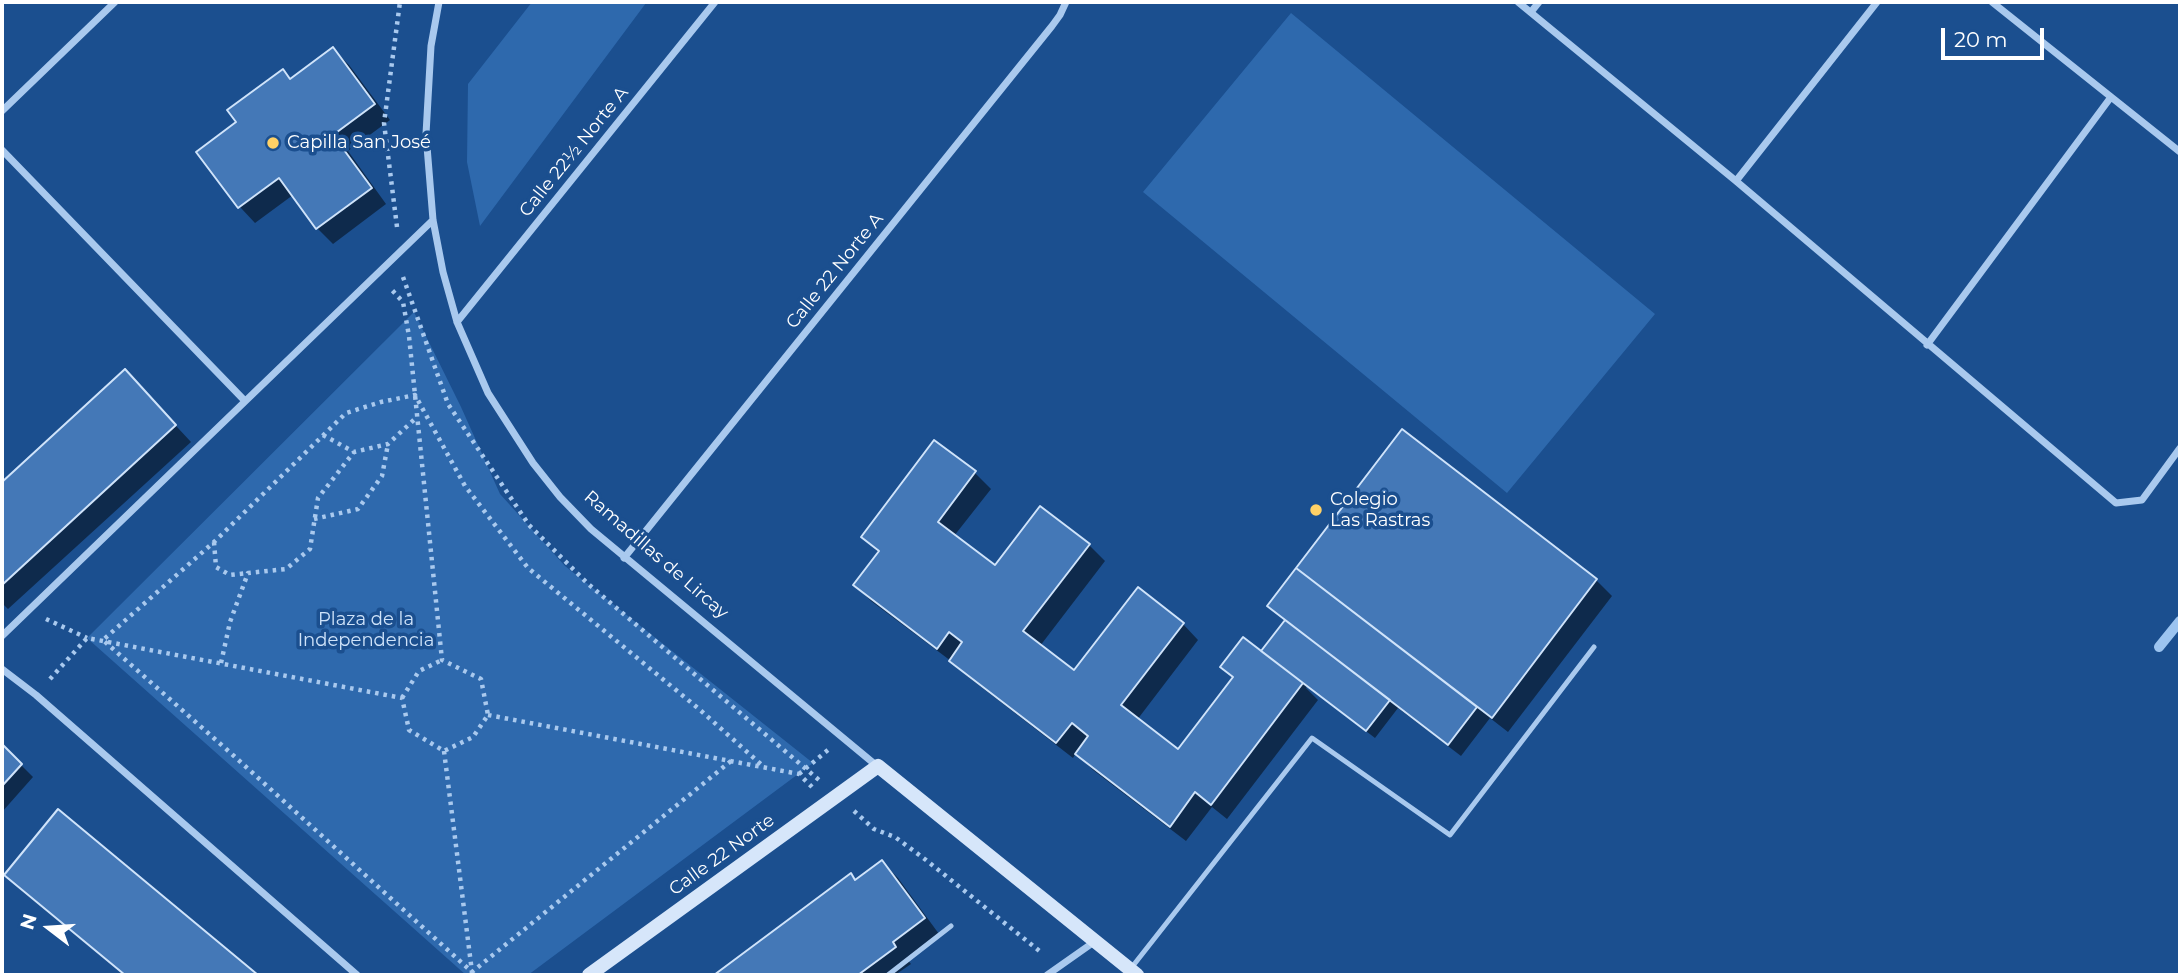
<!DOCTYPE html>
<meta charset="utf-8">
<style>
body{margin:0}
#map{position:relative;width:2182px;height:977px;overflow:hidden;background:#1b4f8f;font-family:Montserrat,sans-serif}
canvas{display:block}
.frame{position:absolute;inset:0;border:4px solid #fff;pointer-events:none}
.north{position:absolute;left:14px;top:893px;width:70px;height:70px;-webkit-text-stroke:5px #1b4f8f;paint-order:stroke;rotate:287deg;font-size:19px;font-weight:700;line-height:28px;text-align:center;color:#fff}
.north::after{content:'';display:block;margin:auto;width:24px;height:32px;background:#fff;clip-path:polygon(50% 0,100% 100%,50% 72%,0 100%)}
.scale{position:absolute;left:1941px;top:28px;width:103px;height:32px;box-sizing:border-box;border:4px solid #fff;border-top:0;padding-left:9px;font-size:21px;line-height:24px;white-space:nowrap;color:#fff;-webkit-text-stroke:5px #1b4f8f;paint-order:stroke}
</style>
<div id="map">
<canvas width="2182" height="977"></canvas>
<div class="frame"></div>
<div class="north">N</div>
<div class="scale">20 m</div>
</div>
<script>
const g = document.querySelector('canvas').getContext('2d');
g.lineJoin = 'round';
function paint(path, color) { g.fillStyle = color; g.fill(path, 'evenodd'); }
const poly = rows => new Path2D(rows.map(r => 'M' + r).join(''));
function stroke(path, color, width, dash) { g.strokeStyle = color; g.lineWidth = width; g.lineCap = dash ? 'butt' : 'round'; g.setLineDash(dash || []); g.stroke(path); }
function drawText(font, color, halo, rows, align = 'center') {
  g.font = font + ' Montserrat,sans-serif'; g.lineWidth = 7; g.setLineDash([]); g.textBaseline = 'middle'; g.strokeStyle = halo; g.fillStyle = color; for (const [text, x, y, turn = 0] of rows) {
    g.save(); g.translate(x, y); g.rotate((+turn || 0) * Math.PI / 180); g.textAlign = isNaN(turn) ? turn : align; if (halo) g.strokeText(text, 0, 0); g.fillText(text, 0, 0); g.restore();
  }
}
const green = poly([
 [532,2,646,3,480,226,467,162,468,84],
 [1291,13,1655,314,1507,493,1143,192],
 [414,312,461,407,500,494,565,566,813,763,528,975,466,975,87,638]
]);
const shadow = poly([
 [333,49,349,65,390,120,348,151,386,204,333,244,317,228,293,195,255,223,240,207,198,152,238,123,283,71,291,80],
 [125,371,191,442,8,609,2,603,2,484],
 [1402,432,1596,580,1612,596,1508,732,1490,718,1461,756,1398,708,1375,738,1307,686,1306,688,1318,700,1227,819,1212,807,1186,841,1093,770,1076,753,1073,758,967,676,955,664,871,601,855,585,880,554,863,537,935,442,975,473,991,489,954,536,995,567,1089,545,1105,561,1040,646,1075,673,1183,624,1198,640,1137,720,1178,752,1234,678,1222,667,1268,658,1286,621,1270,606],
 [2,746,33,777,2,812],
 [58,812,255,975,124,975,22,891,6,875],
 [882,862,898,878,939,934,907,959,911,964,895,975,717,975,850,876,856,881]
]);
const stream = poly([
 [2159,647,2180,621]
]);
const building = poly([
 [333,47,375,104,333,135,372,188,316,229,279,178,238,208,196,152,236,122,227,110,283,69,290,79,333,47],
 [125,369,176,425,2,585,2,482,125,369],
 [1402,429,1597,579,1492,718,1296,568,1402,429],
 [934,440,976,471,938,522,995,565,1040,506,1090,544,1023,631,1074,670,1138,587,1184,623,1121,705,1178,749,1233,677,1220,667,1243,637,1303,683,1211,805,1195,792,1170,827,1075,754,1088,736,1072,723,1056,743,949,661,962,642,949,632,937,649,853,585,879,551,861,537,934,440],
 [1296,568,1477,707,1448,745,1267,606,1296,568],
 [1285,620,1390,700,1366,731,1261,651,1285,620],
 [2,744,22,764,2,786,2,744],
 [58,809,258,975,125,975,4,875,58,809],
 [882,860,925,918,893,942,896,947,858,975,714,975,851,873,855,880,882,860]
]);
const path = poly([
 [397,227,384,123,400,2],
 [403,277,448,404,529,525,587,583,819,780],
 [323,435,354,452,388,444,417,417],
 [314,519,358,509,382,476,388,444],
 [214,542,216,567,230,575,248,573],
 [46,619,87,638],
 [221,663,230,622,248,573,286,569,310,549,318,498,354,452],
 [50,679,87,638,402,698,409,730,444,751,473,737,488,715,481,679,442,660,409,336,403,302,391,289],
 [402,698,419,671,442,660],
 [488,715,799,774,812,787],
 [444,751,472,972,470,975],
 [731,761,472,972,234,756,103,640,214,542,346,413,381,402,415,395,465,486,528,568,699,709,764,767],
 [799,774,828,750],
 [854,811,874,829,895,837,926,860,1042,953]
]);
const lane = poly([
 [1132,967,1312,738,1450,835,1594,647],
 [888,975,951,926]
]);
const street = poly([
 [439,2,431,46,426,134,433,220,443,272,457,322,488,393,533,463,560,497,591,529,877,766],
 [1518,2,1736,181,2116,503,2142,500,2180,448],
 [1992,2,2180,152],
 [1531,12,1539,2],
 [2,111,115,2],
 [2,150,245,401],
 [1736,181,1877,2],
 [457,322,715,2],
 [1927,345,2111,97],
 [624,558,1052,26,1060,15,1066,2],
 [2,636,433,220],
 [2,669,36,695,357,975],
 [1047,975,1094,942]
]);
const secondary = poly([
 [589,975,878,766,1137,975]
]);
const markers = [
 [273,143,7,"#ffd166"],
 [1316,510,7,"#ffd166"]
];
const poiNames = [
 ["Capilla San José",287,143],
 ["Colegio",1330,500],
 ["Las Rastras",1330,521]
];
const streetNames = [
 ["Calle 22½ Norte A",574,152,-51],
 ["Calle 22 Norte A",835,271,-51],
 ["Ramadillas de Lircay",656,555,41],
 ["Calle 22 Norte",722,855,-36]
];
const parkNames = [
 ["Plaza de la",366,620],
 ["Independencia",366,641]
];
paint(green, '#2e69ad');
paint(shadow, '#0007');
stroke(stream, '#9cc4f0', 10);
paint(building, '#4478b7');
stroke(building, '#cfe3fa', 2);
stroke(path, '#a9c9ee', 4.5, [3.5, 5]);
stroke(lane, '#a9c9ee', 5);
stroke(street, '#a9c9ee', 7);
stroke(secondary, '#d6e6fa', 14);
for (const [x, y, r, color] of markers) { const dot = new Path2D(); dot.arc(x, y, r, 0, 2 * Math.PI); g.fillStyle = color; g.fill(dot); stroke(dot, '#1b4f8f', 2.5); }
drawText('18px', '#fff', '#1b4f8f', poiNames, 'left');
drawText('18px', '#fff', '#1b4f8f', streetNames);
drawText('18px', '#cfe3fa', '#1b4f8f', parkNames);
</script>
